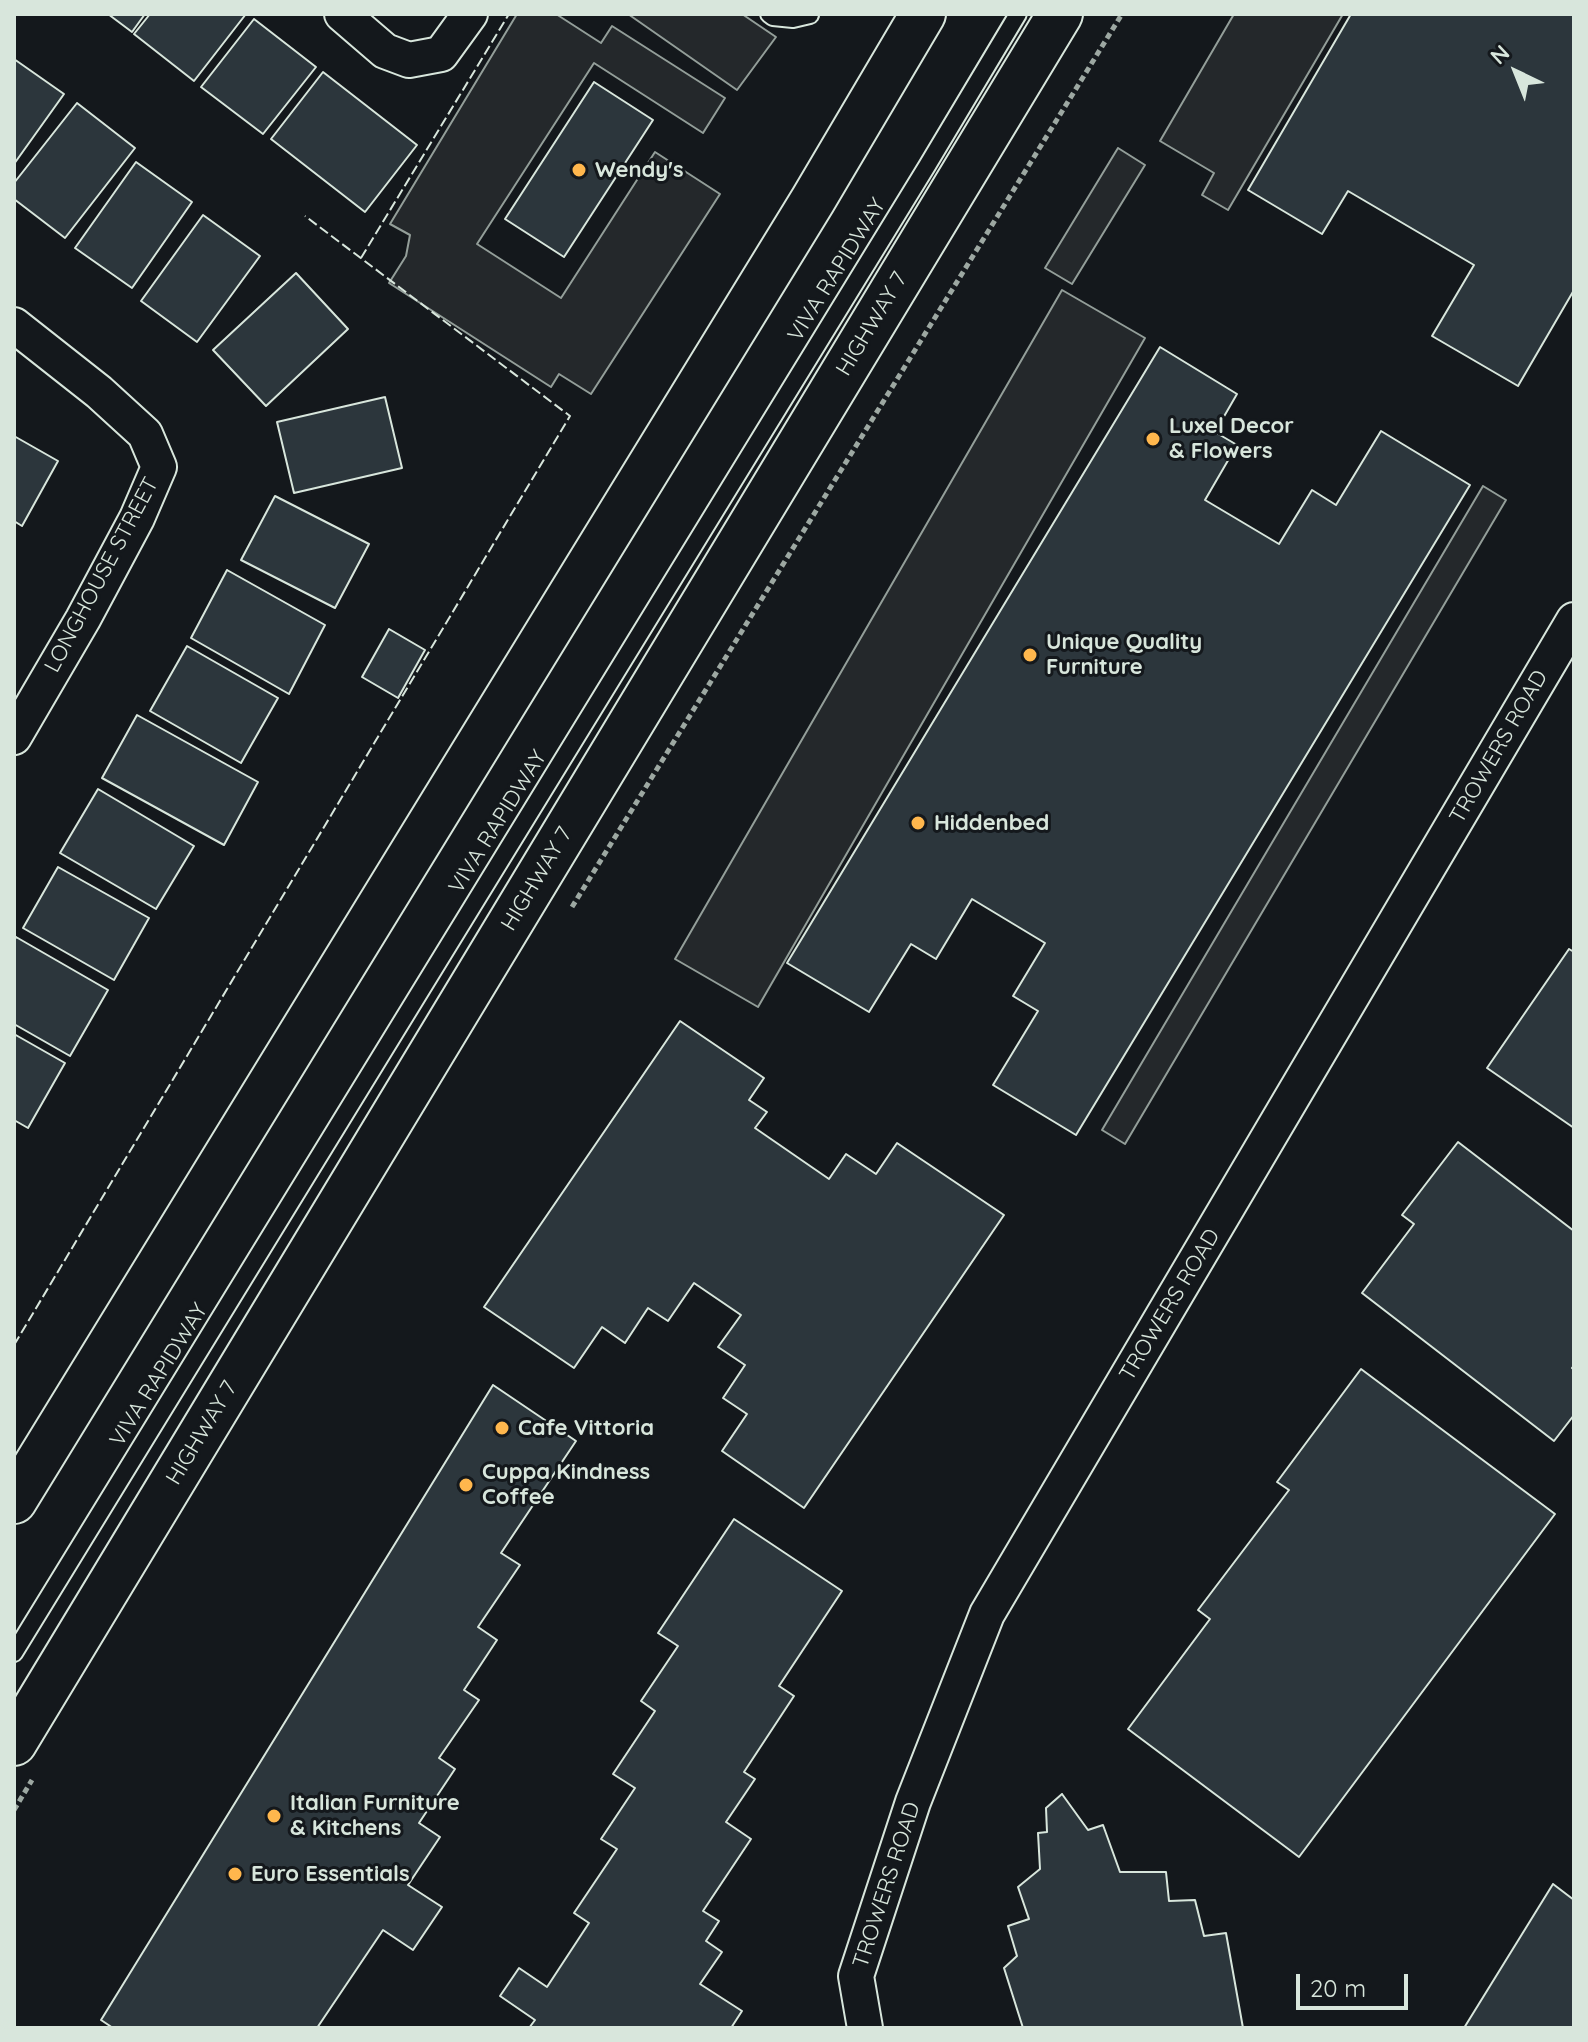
<!DOCTYPE html>
<style>
body{margin:0}
#map{position:relative;width:1588px;height:2042px;overflow:hidden;background:#14181c;font-family:Quicksand,sans-serif}
canvas{display:block}
.frame{position:absolute;inset:0;border:16px solid #d8e6dc;pointer-events:none}
.north{position:absolute;left:1476px;top:32px;width:80px;height:80px;-webkit-text-stroke:6px #14181c;paint-order:stroke;rotate:317deg;font-size:22px;font-weight:700;line-height:32px;text-align:center;color:#d8e6dc}
.north::after{content:'';display:block;margin:auto;width:28px;height:36px;background:#d8e6dc;clip-path:polygon(50% 0,100% 100%,50% 72%,0 100%)}
.scale{position:absolute;left:1296px;top:1974px;width:112px;height:36px;box-sizing:border-box;border:4px solid #d8e6dc;border-top:0;padding-left:10px;font-size:24px;line-height:28px;white-space:nowrap;color:#d8e6dc;-webkit-text-stroke:6px #14181c;paint-order:stroke}
</style>
<div id="map">
<canvas width="1588" height="2042"></canvas>
<div class="frame"></div>
<div class="north">N</div>
<div class="scale">20 m</div>
</div>
<script>
const g = document.querySelector('canvas').getContext('2d');
g.lineJoin = 'round';
function paint(path, color) { g.fillStyle = color; g.fill(path, 'evenodd'); }
const poly = rows => new Path2D(rows.map(r => 'M' + r).join(''));
function stroke(path, color, width, dash) { g.strokeStyle = color; g.lineWidth = width; g.lineCap = dash ? 'butt' : 'round'; g.setLineDash(dash || []); g.stroke(path); }
function drawText(font, color, halo, rows, align = 'center') {
  g.font = font + ' Quicksand,sans-serif'; g.lineWidth = 6; g.setLineDash([]); g.textBaseline = 'middle'; g.strokeStyle = halo; g.fillStyle = color; for (const [text, x, y, turn = 0] of rows) {
    g.save(); g.translate(x, y); g.rotate((+turn || 0) * Math.PI / 180); g.textAlign = isNaN(turn) ? turn : align; if (halo) g.strokeText(text, 0, 0); g.fillText(text, 0, 0); g.restore();
  }
}
const parking = poly([
 [517,14,556,14,601,43,612,26,725,98,703,133,594,63,477,244,561,298,655,152,720,194,591,394,559,374,551,387,389,283,406,256,410,235,390,224,517,14],
 [628,14,742,14,776,37,737,90,628,14],
 [1234,14,1343,14,1228,210,1202,195,1214,173,1160,141,1234,14],
 [1118,148,1145,165,1072,284,1045,268,1118,148],
 [1062,290,1145,338,758,1007,675,959,1062,290],
 [1483,486,1506,500,1125,1144,1102,1130,1483,486]
]);
const building = poly([
 [108,14,145,14,132,32,108,14],
 [150,14,246,14,194,81,134,34,150,14],
 [1351,14,1574,14,1574,290,1518,386,1432,336,1474,265,1348,191,1322,234,1248,190,1351,14],
 [254,19,316,67,263,134,201,87,254,19],
 [14,59,64,94,14,164,14,59],
 [323,72,417,145,365,212,271,139,323,72],
 [594,82,653,120,564,257,505,219,594,82],
 [77,103,135,148,65,238,14,199,14,183,77,103],
 [136,162,192,202,132,288,75,248,136,162],
 [203,215,260,256,197,342,141,301,203,215],
 [296,273,348,329,266,406,213,350,296,273],
 [1160,347,1237,394,1215,432,1237,445,1205,500,1279,544,1312,490,1336,505,1381,431,1470,485,1076,1135,993,1085,1038,1011,1013,996,1045,943,972,899,936,959,911,944,869,1012,787,963,1160,347],
 [385,397,402,468,294,493,277,422,385,397],
 [14,436,58,461,22,526,14,521,14,436],
 [275,496,369,544,335,608,241,560,275,496],
 [227,570,325,625,289,694,191,638,227,570],
 [389,629,425,650,398,698,362,677,389,629],
 [187,646,278,698,241,763,150,711,187,646],
 [137,715,258,782,224,845,102,778,137,715],
 [98,789,194,846,156,909,60,853,98,789],
 [58,867,149,918,114,980,23,928,58,867],
 [16,937,108,990,70,1056,14,1024,14,941,16,937],
 [1569,949,1574,952,1574,1128,1487,1068,1569,949],
 [680,1021,764,1078,749,1100,767,1112,755,1128,829,1179,846,1154,876,1174,897,1143,1004,1215,804,1508,722,1451,747,1414,723,1398,745,1365,718,1347,741,1315,694,1283,668,1321,648,1308,625,1343,602,1327,574,1368,484,1307,680,1021],
 [14,1034,65,1063,28,1128,14,1120,14,1034],
 [1458,1142,1574,1231,1574,1366,1572,1368,1574,1369,1574,1415,1554,1441,1362,1293,1414,1224,1402,1215,1458,1142],
 [1361,1369,1555,1514,1299,1857,1128,1729,1210,1619,1198,1610,1289,1490,1277,1482,1361,1369],
 [493,1385,576,1441,501,1553,520,1565,478,1627,497,1640,464,1690,479,1700,439,1758,455,1769,419,1823,440,1837,408,1885,442,1907,413,1950,383,1930,317,2028,113,2028,101,2020,493,1385],
 [734,1519,842,1591,779,1686,794,1696,744,1772,755,1779,726,1822,751,1839,703,1911,719,1921,706,1941,722,1952,700,1984,742,2011,731,2028,529,2028,535,2020,500,1996,519,1968,547,1987,589,1923,574,1913,617,1849,601,1839,635,1788,613,1774,655,1711,641,1701,678,1646,658,1633,734,1519],
 [1062,1794,1088,1830,1103,1825,1120,1872,1166,1872,1169,1901,1195,1900,1204,1936,1226,1933,1243,2028,1023,2028,1004,1968,1017,1956,1008,1926,1029,1919,1018,1887,1040,1869,1038,1833,1047,1832,1046,1808,1062,1794],
 [1553,1884,1574,1900,1574,2028,1464,2028,1553,1884]
]);
const path = poly([
 [572,907,1122,14],
 [14,1810,32,1780]
]);
const service = poly([
 [769,14,773,17,793,19,810,15],
 [14,1653,927,166,1018,14]
]);
const minor = poly([
 [342,14,385,51,409,60,441,54,470,14],
 [14,325,99,392,145,434,159,467,137,518,83,619,14,737],
 [865,2028,856,1976,913,1802,987,1614,1574,620]
]);
const primary = poly([
 [14,1501,813,200,923,14],
 [14,1743,1060,14]
]);
const fence = poly([
 [361,258,509,14],
 [14,1345,570,416,305,216]
]);
const markers = [
 [579,170,8,"#ffb74d"],
 [1153,439,8,"#ffb74d"],
 [1030,655,8,"#ffb74d"],
 [918,823,8,"#ffb74d"],
 [502,1428,8,"#ffb74d"],
 [466,1485,8,"#ffb74d"],
 [274,1816,8,"#ffb74d"],
 [235,1874,8,"#ffb74d"]
];
const poiNames = [
 ["Wendy's",595,170],
 ["Luxel Decor",1169,426],
 ["& Flowers",1169,451],
 ["Unique Quality",1046,642],
 ["Furniture",1046,667],
 ["Hiddenbed",934,823],
 ["Cafe Vittoria",518,1428],
 ["Cuppa Kindness",482,1472],
 ["Coffee",482,1497],
 ["Italian Furniture",290,1803],
 ["& Kitchens",290,1828],
 ["Euro Essentials",251,1874]
];
const streetNames = [
 ["VIVA RAPIDWAY",837,270,-58],
 ["HIGHWAY 7",872,324,-59],
 ["LONGHOUSE STREET",102,575,-62],
 ["TROWERS ROAD",1499,747,-60],
 ["VIVA RAPIDWAY",498,822,-58],
 ["HIGHWAY 7",537,879,-59],
 ["TROWERS ROAD",1170,1305,-59],
 ["VIVA RAPIDWAY",159,1375,-58],
 ["HIGHWAY 7",202,1433,-59],
 ["TROWERS ROAD",887,1885,-72]
];
paint(parking, '#24282b');
stroke(parking, '#939e99', 2);
paint(building, '#2c363c');
stroke(building, '#d8e6dc', 2);
stroke(service, '#d8e6dc', 20);
stroke(minor, '#d8e6dc', 38);
stroke(primary, '#d8e6dc', 48);
stroke(path, '#9da8a2', 5, [6, 4]);
stroke(service, '#14181c', 16);
stroke(minor, '#14181c', 34);
stroke(primary, '#14181c', 44);
stroke(fence, '#d8e6dc', 2, [10, 4]);
for (const [x, y, r, color] of markers) { const dot = new Path2D(); dot.arc(x, y, r, 0, 2 * Math.PI); g.fillStyle = color; g.fill(dot); stroke(dot, '#14181c', 3); }
drawText('bold 22px', '#d8e6dc', '#14181c', poiNames, 'left');
drawText('22px', '#d8e6dc', '#14181c', streetNames);
</script>
